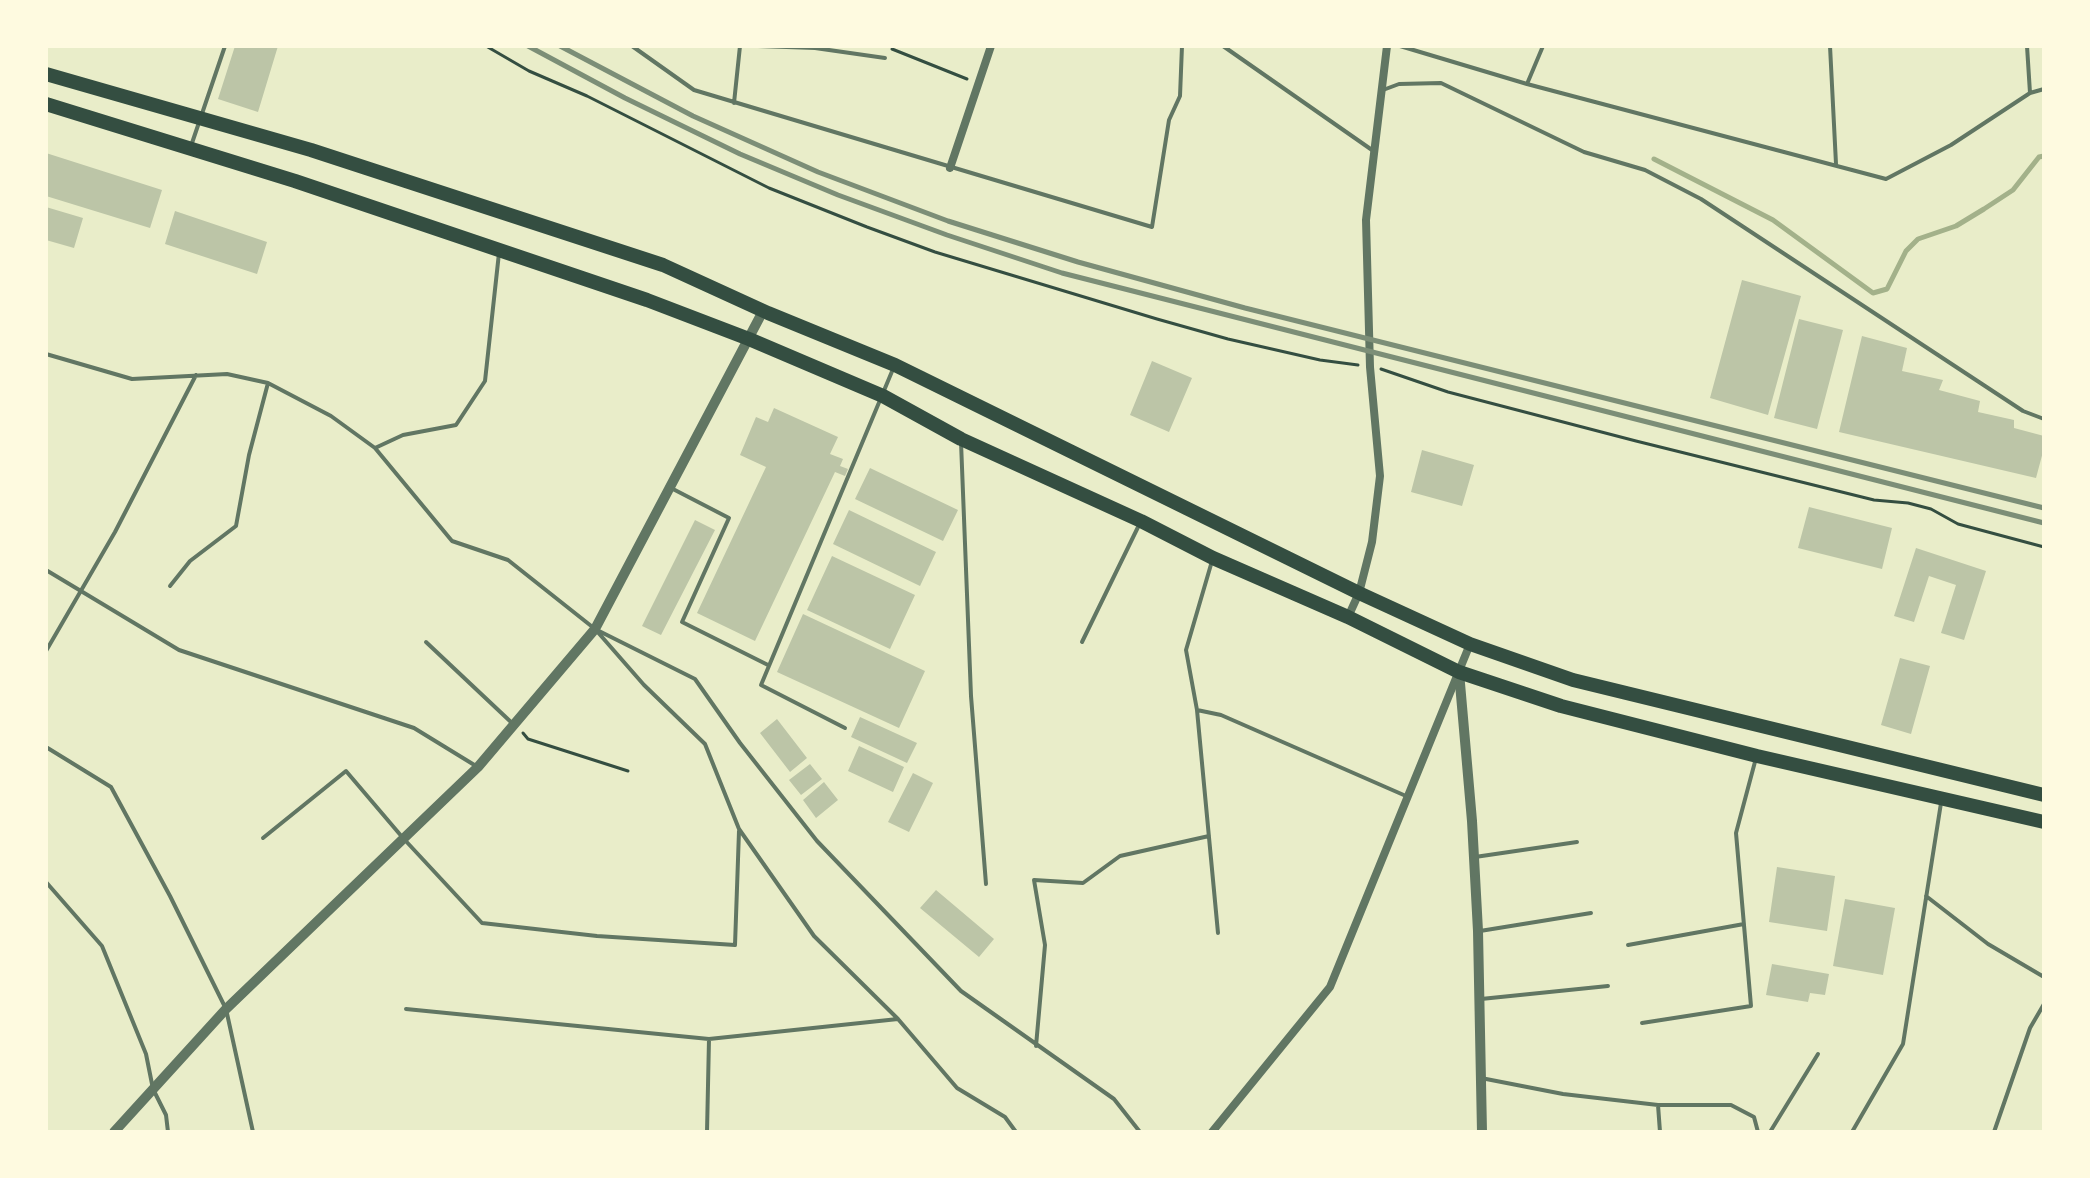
<!DOCTYPE html>
<style>
body{margin:0}
#map{position:relative;width:2090px;height:1178px;overflow:hidden;background:#e9edc9;font-family:"Public Sans",sans-serif}
canvas{display:block}
.frame{position:absolute;inset:0;border:48px solid #fefae0;pointer-events:none}
</style>
<div id="map">
<canvas width="2090" height="1178"></canvas>
<div class="frame"></div>
</div>
<script>
const g = document.querySelector('canvas').getContext('2d');
g.lineJoin = 'round';
const poly = rows => new Path2D(rows.map(r => 'M' + r).join(''));
function stroke(path, color, width, dash) { g.strokeStyle = color; g.lineWidth = width; g.lineCap = dash ? 'butt' : 'round'; g.setLineDash(dash || []); g.stroke(path); }
function paint(path, color) { g.fillStyle = color; g.fill(path, 'evenodd'); }
const stream = poly([
 [1654,159,1773,220,1873,293,1887,289,1906,251,1918,239,1956,226,1984,209,2013,190,2039,157,2044,156]
]);
const building = poly([
 [235,46,278,46,258,112,218,99],
 [46,153,162,190,150,228,46,196],
 [46,207,83,218,74,248,46,240],
 [175,211,267,242,257,274,165,244],
 [1742,280,1801,296,1768,415,1710,398],
 [1799,319,1843,330,1817,429,1774,418],
 [1862,336,1907,348,1902,371,1943,380,1939,390,1980,401,1978,412,2014,420,2014,428,2044,436,2044,448,2036,478,1839,432],
 [1152,361,1192,378,1169,432,1130,415],
 [774,408,838,437,830,454,843,459,840,466,848,469,845,476,835,472,755,641,697,613,766,467,740,455,756,417,768,422],
 [1422,450,1474,465,1462,506,1411,492],
 [870,468,958,510,943,541,855,499],
 [1809,507,1892,528,1882,569,1798,548],
 [849,510,936,552,920,586,833,544],
 [695,520,715,530,661,635,642,626],
 [1916,548,1986,571,1964,640,1941,633,1956,585,1929,576,1914,622,1894,616],
 [832,556,915,595,890,649,807,610],
 [803,614,925,671,899,728,777,672],
 [1900,658,1930,666,1911,734,1881,725],
 [860,717,917,743,907,763,851,737],
 [777,719,807,758,790,772,760,733],
 [859,746,904,767,893,792,848,771],
 [810,764,822,779,801,795,789,780],
 [913,773,933,783,909,832,888,822],
 [824,782,838,800,816,818,803,800],
 [1777,867,1835,876,1827,931,1769,922],
 [936,890,994,939,979,957,920,908],
 [1845,899,1895,908,1883,975,1833,966],
 [1772,964,1829,974,1825,995,1810,993,1808,1002,1766,995]
]);
const path = poly([
 [486,46,529,71,587,96,769,188,867,227,935,252,1157,319,1228,339,1320,360,1358,365],
 [892,49,967,79],
 [1381,369,1448,392,1636,441,1874,500,1908,503,1931,509,1958,524,2044,547],
 [523,733,528,739,628,771]
]);
const service = poly([
 [632,46,694,90,1152,227,1169,120,1180,96,1182,46],
 [758,46,815,48,885,58],
 [1223,46,1372,150],
 [1400,46,1527,84,1886,179,1951,145,2030,93,2044,89],
 [1830,46,1836,164],
 [2027,46,2030,93],
 [1527,84,1543,46],
 [1383,90,1399,84,1441,83,1584,152,1645,170,1701,199,2023,411,2044,419],
 [734,103,740,46],
 [191,146,225,46],
 [46,354,132,379,227,374,268,383,331,416,375,448,452,541,508,560,595,629,644,685,705,744,739,829,814,936,898,1019,957,1088,1005,1117,1016,1132],
 [961,442,971,696,986,884],
 [375,448,403,435,456,425,485,381,499,253],
 [671,488,729,518,682,622,768,665],
 [1212,561,1186,650,1197,710,1218,933],
 [46,570,179,650,414,728,476,766],
 [170,586,190,561,236,526,249,455,268,383],
 [597,630,695,679,740,743,817,841,961,991,1114,1099,1140,1132],
 [426,642,512,723],
 [1082,642,1140,523],
 [46,651,115,532,196,375],
 [1197,710,1221,715,1406,796],
 [845,728,761,685,893,369],
 [46,747,111,787,170,896,226,1009,253,1132],
 [263,838,346,771,403,838,482,923,597,936,735,945,739,831],
 [1475,857,1577,842],
 [46,882,102,946,146,1054,153,1089,166,1115,168,1132],
 [1926,896,1988,944,2044,977],
 [1480,931,1591,913],
 [1628,945,1744,924],
 [1481,999,1608,986],
 [406,1009,709,1039,898,1019],
 [1642,1023,1751,1006,1736,833,1756,758],
 [1036,1046,1045,945,1034,880,1083,883,1120,856,1209,836],
 [1481,1078,1563,1094,1658,1105,1731,1105,1754,1117,1758,1132],
 [1658,1105,1660,1132],
 [707,1132,709,1039],
 [1770,1132,1818,1054],
 [1852,1132,1903,1044,1941,803],
 [1994,1132,2030,1028,2044,1004]
]);
const minor = poly([
 [950,168,991,46],
 [1348,617,1359,593,1372,542,1380,476,1370,367,1366,220,1387,46],
 [1212,1132,1330,987,1470,644]
]);
const tertiary = poly([
 [1459,672,1472,821,1478,931,1482,1132],
 [114,1132,226,1009,478,767,595,629,763,311]
]);
const primary = poly([
 [46,74,311,150,663,265,768,313,895,365,1359,593,1470,644,1573,680,2044,795],
 [46,104,295,181,647,300,749,339,883,396,961,439,1141,521,1213,558,1348,617,1459,672,1561,706,1757,756,2044,822]
]);
const rail = poly([
 [528,46,625,98,740,154,838,195,947,235,1062,273,2044,523],
 [560,46,693,116,818,172,948,221,1078,262,1245,308,2044,508]
]);
stroke(stream, '#a3b18a', 5);
paint(building, '#bcc5a7');
stroke(path, '#344e41', 3);
stroke(service, '#617663', 4);
stroke(minor, '#617663', 8);
stroke(tertiary, '#617663', 10);
stroke(primary, '#344e41', 14);
stroke(rail, '#7c8e77', 5);
</script>
